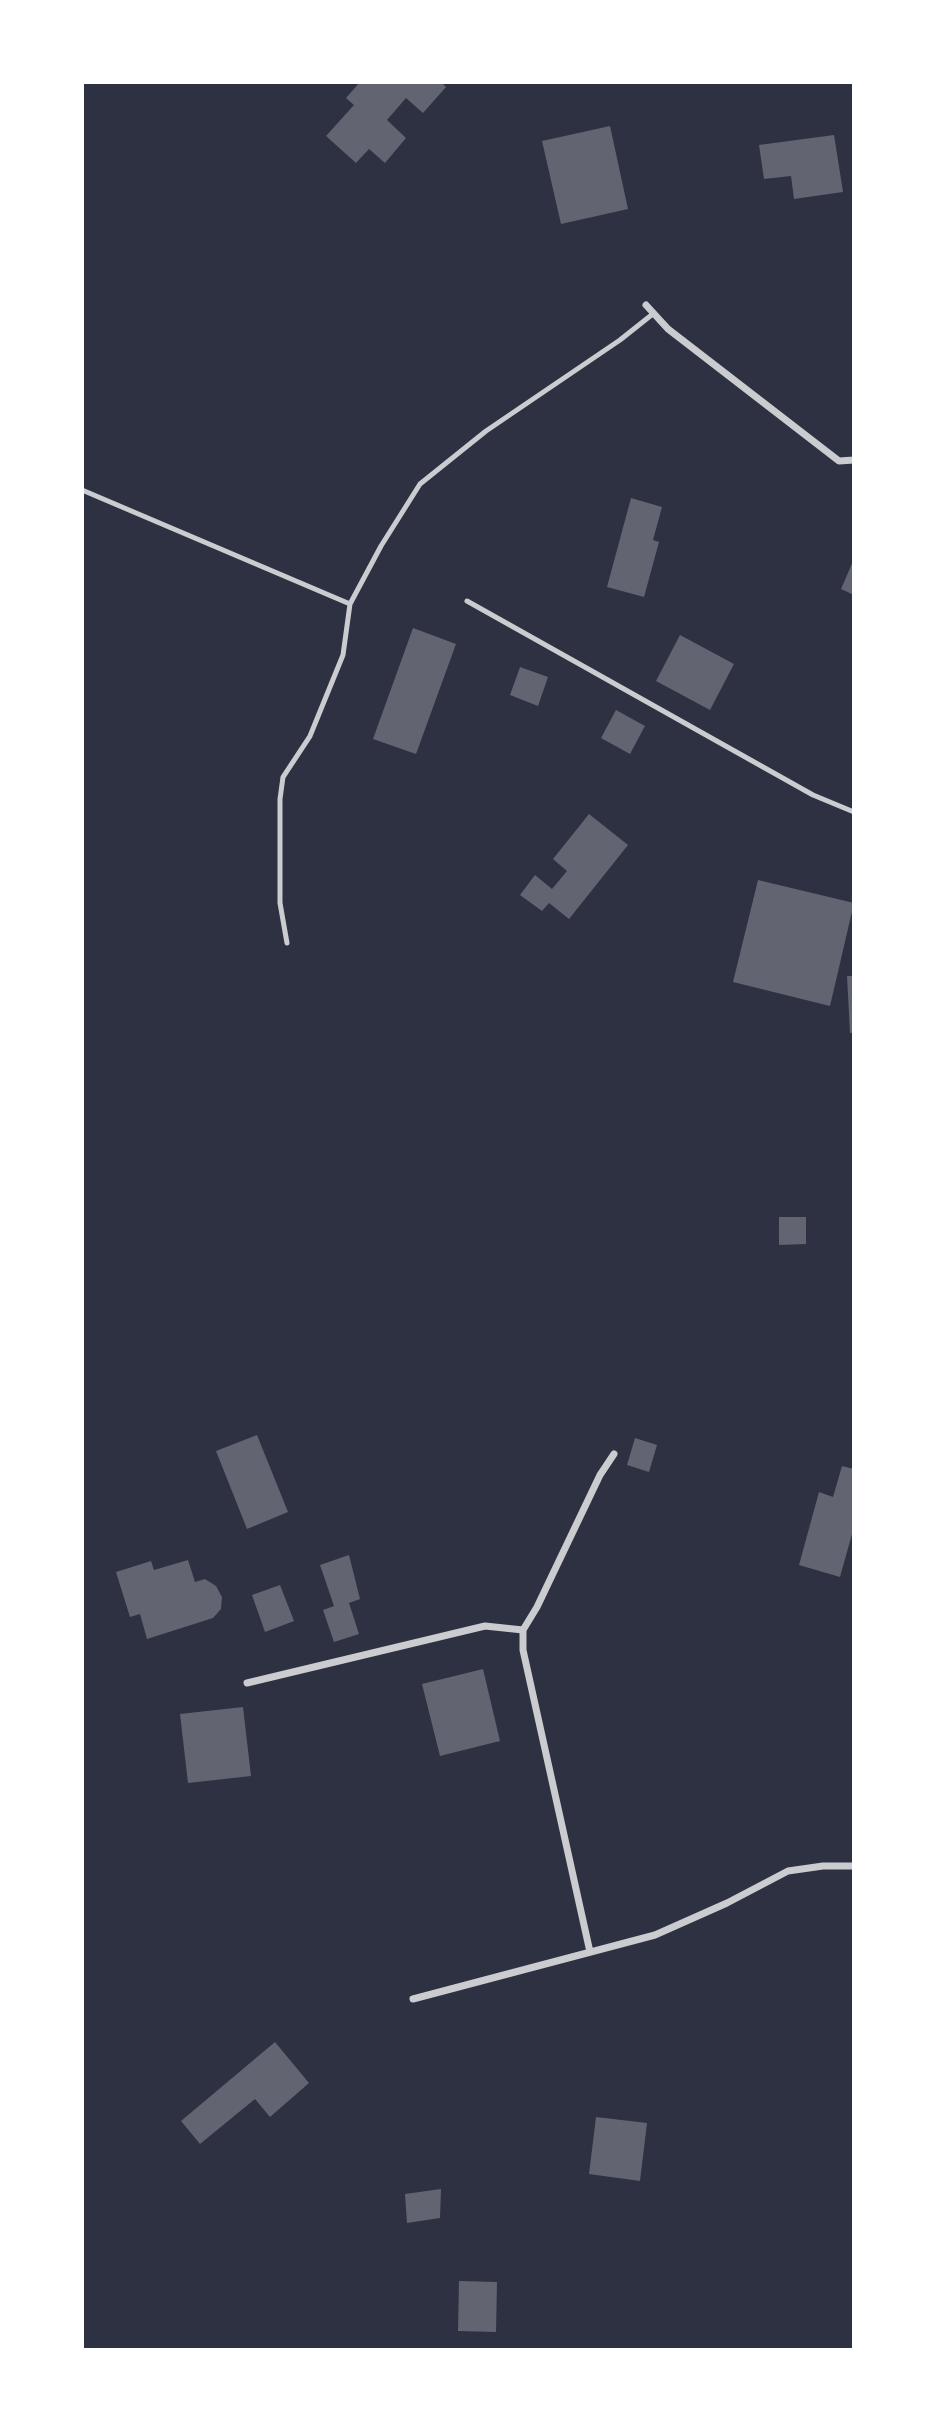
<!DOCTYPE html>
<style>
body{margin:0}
#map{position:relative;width:936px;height:2432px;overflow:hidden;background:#2d3142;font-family:"PT Sans Narrow",sans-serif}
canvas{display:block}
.frame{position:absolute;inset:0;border:84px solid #fff;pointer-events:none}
</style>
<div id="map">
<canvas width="936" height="2432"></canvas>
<div class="frame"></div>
</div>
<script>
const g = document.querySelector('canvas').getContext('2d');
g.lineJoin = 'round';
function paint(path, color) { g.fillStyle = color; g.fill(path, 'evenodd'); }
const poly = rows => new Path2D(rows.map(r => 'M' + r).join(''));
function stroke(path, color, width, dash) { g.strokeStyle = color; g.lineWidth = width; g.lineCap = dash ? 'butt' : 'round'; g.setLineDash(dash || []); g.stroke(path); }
const building = poly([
 [360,82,441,82,446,87,423,113,406,98,387,120,406,138,385,163,369,149,356,163,326,136,354,105,346,98],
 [610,126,628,209,561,224,542,141],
 [834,135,843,192,794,199,791,176,764,179,759,145],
 [631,498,662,507,653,540,659,542,644,597,607,587],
 [854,559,854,595,841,589],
 [413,628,456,644,416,754,373,739],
 [680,635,734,664,710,710,656,681],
 [520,667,548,677,538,706,510,695],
 [616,710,645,726,630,754,601,738],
 [589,814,628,845,569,919,549,903,542,911,520,895,535,875,552,889,567,871,553,859],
 [758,880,854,903,830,1006,733,982],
 [847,976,854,976,854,1033,850,1033],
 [779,1217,806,1217,806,1244,779,1245],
 [257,1435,288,1512,247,1529,216,1451],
 [635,1438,657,1445,649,1472,627,1465],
 [842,1466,854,1469,854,1527,840,1577,799,1565,819,1492,833,1497],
 [349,1555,360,1599,349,1603,359,1634,334,1642,323,1610,334,1606,320,1565],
 [188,1560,195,1582,205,1579,216,1586,222,1597,221,1609,213,1618,147,1639,140,1614,130,1617,116,1572,151,1561,154,1570],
 [280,1585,294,1621,265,1632,252,1595],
 [483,1669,500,1741,440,1756,422,1684],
 [243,1707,251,1776,188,1783,180,1714],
 [275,2042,309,2083,270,2117,255,2099,200,2144,181,2121],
 [596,2117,647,2123,640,2181,589,2174],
 [441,2189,440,2218,407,2223,405,2194],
 [459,2281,497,2282,496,2332,458,2331]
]);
const service = poly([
 [82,490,350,604],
 [467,601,813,795,854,812],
 [287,943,280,903,280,799,283,777,310,736,343,655,350,604,381,546,420,484,486,431,620,340,654,313]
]);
const minor = poly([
 [646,305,668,329,839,461,854,460],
 [247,1683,485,1626,523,1630],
 [590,1952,523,1650,523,1630,537,1607,600,1475,614,1454],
 [413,1999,655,1935,727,1903,788,1871,823,1866,854,1866]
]);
paint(building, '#626471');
stroke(service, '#caccd0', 5);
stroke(minor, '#caccd0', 7);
</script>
